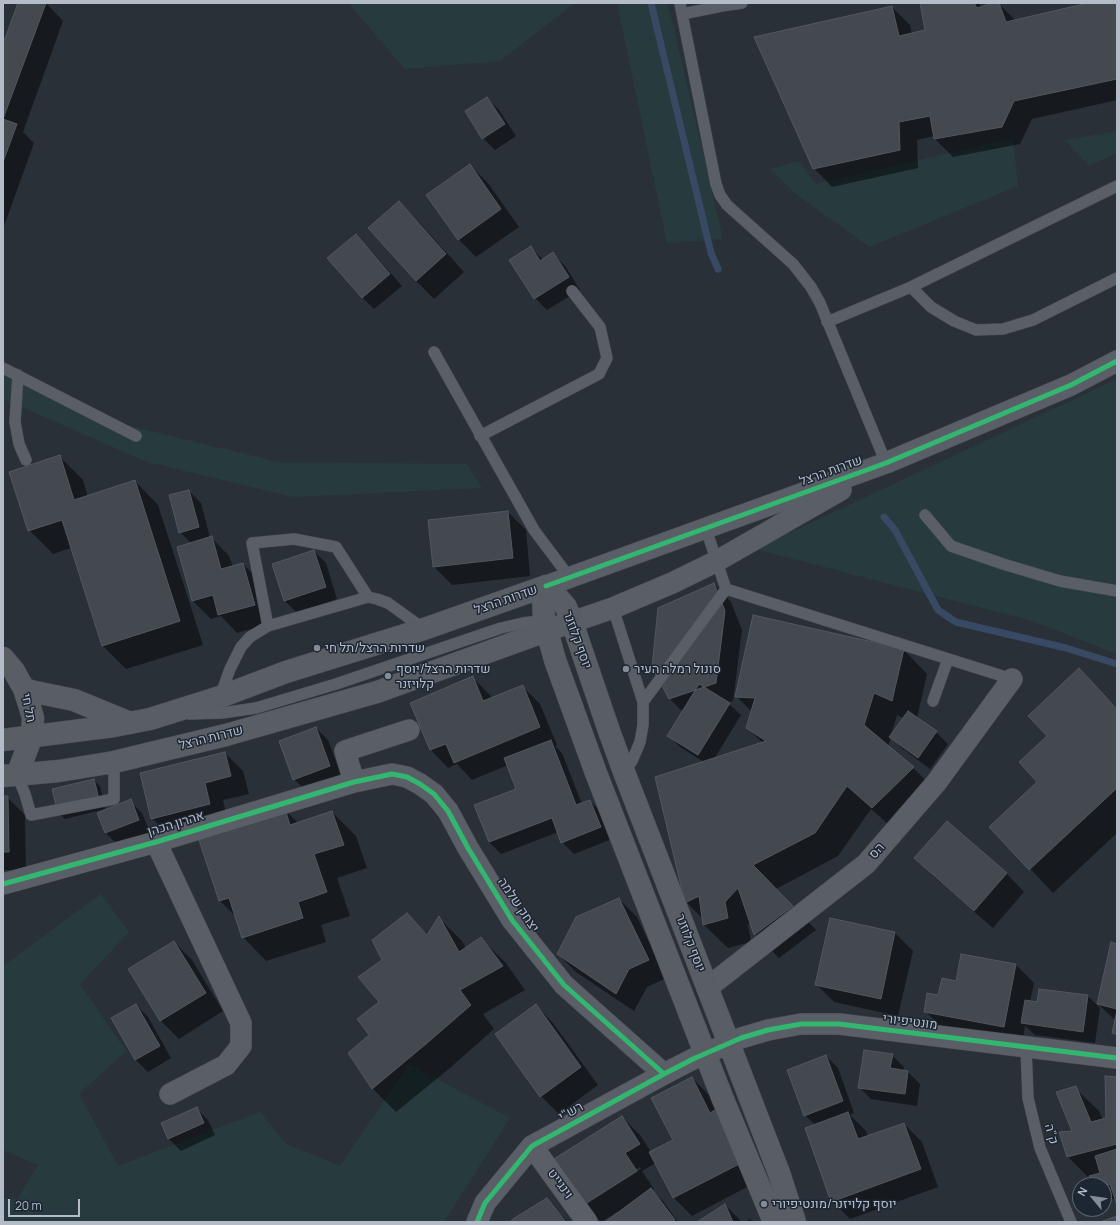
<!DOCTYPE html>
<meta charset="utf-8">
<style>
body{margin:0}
#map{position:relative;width:1120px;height:1225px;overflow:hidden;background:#2a3038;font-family:Manrope,sans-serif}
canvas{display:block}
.frame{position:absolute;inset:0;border:4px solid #b4bcc9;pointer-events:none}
.north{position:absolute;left:1072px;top:1177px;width:40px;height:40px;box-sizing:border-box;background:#1d2633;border:1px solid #59626f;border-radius:50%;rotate:299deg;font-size:11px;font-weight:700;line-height:16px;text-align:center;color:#b4bcc9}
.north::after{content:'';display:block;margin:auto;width:14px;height:18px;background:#848b96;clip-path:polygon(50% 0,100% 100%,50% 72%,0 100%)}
.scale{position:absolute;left:8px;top:1199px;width:72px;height:18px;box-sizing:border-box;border:2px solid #b4bcc9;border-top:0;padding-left:5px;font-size:12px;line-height:14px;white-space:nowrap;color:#b4bcc9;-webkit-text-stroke:3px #1d2633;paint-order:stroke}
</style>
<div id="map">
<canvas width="1120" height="1225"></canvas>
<div class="frame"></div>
<div class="north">N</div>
<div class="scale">20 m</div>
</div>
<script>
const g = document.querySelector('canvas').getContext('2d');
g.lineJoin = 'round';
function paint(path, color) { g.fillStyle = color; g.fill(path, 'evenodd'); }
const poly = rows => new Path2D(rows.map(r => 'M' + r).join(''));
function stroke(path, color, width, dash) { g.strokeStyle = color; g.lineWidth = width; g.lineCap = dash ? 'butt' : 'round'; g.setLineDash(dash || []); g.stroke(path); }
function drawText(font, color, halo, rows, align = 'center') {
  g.font = font + ' Manrope,Heebo,sans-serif'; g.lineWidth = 3; g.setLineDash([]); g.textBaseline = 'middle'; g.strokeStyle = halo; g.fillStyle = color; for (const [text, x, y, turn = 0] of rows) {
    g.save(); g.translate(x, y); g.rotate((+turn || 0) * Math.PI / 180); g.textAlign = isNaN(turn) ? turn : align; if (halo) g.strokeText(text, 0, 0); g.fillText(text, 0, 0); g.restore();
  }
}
const green = poly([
 [348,3,575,3,500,61,405,69],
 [617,3,668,3,723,239,667,243],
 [1117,131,1117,153,1089,166,1065,140],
 [1013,138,1018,186,869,247,796,194,770,169,799,161,816,184],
 [3,370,98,418,278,462,467,464,482,488,293,497,147,462,3,399],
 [1117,379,1117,654,1032,621,755,549],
 [101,894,129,932,80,984,126,1051,79,1094,118,1166,260,1112,286,1144,340,1166,409,1064,510,1118,444,1222,3,1222,3,1199,17,1199,38,1165,3,1150,3,966]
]);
const shadow = poly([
 [19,3,46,3,63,21,23,132,34,143,4,226,3,226,3,47],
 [921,3,978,3,982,7,998,3,1016,21,1093,3,1117,3,1117,100,1032,119,1020,144,953,157,935,139,934,136,917,140,918,168,832,187,814,168,892,7,910,25,912,34,926,31],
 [487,98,499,110,516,136,495,150,483,138],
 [470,165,488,183,519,227,476,257,458,239],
 [399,202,417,220,464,272,434,299,416,281],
 [356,235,368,247,402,286,374,309,362,297],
 [531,247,543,260,553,254,565,266,580,290,547,310,535,298],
 [59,456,83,480,88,497,135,481,158,505,203,645,126,669,103,646,71,548,53,554,29,530],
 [189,491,201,503,210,538,212,538,229,556,233,567,243,564,261,582,272,623,237,633,221,616,211,619,193,601,178,547,191,543,180,532],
 [508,512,526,530,530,576,452,585,434,567],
 [314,551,326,563,337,599,297,613,285,601],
 [714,584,731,602,742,630,733,701,728,703,741,715,714,759,763,743,747,728,752,712,736,696,904,650,927,674,917,718,936,732,948,744,930,769,903,749,891,737,888,746,913,768,937,791,896,831,871,809,838,856,776,889,816,930,779,958,755,934,751,922,748,925,751,942,728,948,704,925,704,920,686,902,704,762,680,747,668,735,683,712,670,699,653,667],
 [897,715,904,718,891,735],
 [1079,669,1117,708,1117,833,1053,893,991,827,1039,782,1048,736],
 [472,677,490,695,492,699,522,686,540,704,557,745,555,746,562,753,582,804,590,801,602,813,612,839,574,854,562,842,558,832,501,854,489,842,517,790,508,765,472,780,457,764,448,768,431,750,411,703],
 [316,728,328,740,342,778,306,791,294,779],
 [225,753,243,771,249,794,223,800,228,822,170,836,152,818],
 [94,780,100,786,105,809,65,819,59,813],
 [3,797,7,797,25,815,26,870,3,870],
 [130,801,142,813,150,832,118,845,106,833],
 [285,810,298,823,332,812,356,836,367,868,337,878,350,916,321,925,326,942,266,961,243,937,236,917,220,901],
 [947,822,1007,874,1024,892,993,928,933,876,915,858],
 [619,899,637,917,666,978,647,987,634,1011,576,972,558,954],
 [407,915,428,935,439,918,462,941,466,948,481,939,505,962,525,990,483,1014,494,1029,450,1068,396,1112,373,1089,350,1053,370,1036,381,1002,383,960],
 [830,919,895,933,913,951,898,1016,834,1002,816,984],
 [174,942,192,960,223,1011,179,1039,161,1021,130,970],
 [1117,945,1117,1037,1113,1033,1116,1021,1098,1004],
 [962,955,1016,965,1034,983,1030,1002,1038,1003,1088,996,1100,1008,1095,1043,1035,1035,1025,1026,1022,1045,943,1029,925,1011,939,996,956,982],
 [136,1005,148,1017,171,1058,148,1072,136,1060,112,1018],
 [536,1005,553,1023,598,1085,559,1114,541,1096],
 [892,1055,904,1067,903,1071,908,1072,920,1084,917,1106,871,1099,859,1087],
 [826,1056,838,1068,854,1113,850,1115,866,1131,868,1137,904,1124,922,1142,938,1187,850,1219,832,1201,815,1125,805,1115],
 [692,1078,710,1096,717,1110,764,1178,692,1216,674,1198,656,1163,642,1171,654,1189,652,1190,663,1201,678,1222,607,1222,618,1214,617,1212,601,1222,583,1204,622,1117,640,1135,651,1152,674,1141],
 [640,1167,641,1169,587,1204,587,1201],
 [1117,1078,1117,1202,1116,1198,1106,1201,1104,1199,1104,1185,1093,1185,1091,1180,1068,1157,1060,1132,1074,1132,1075,1088,1099,1111,1103,1120,1107,1119],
 [196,1108,208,1120,215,1135,181,1151,169,1139,162,1123],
 [546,1199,568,1222,511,1222],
 [725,1205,742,1222,698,1222],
 [750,1219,753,1222,744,1222]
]);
const stream = poly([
 [651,3,711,253,718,269],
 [884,517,895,530,938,610,956,622,1066,648,1117,664]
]);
const building = poly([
 [18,3,46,3,3,119,17,124,3,162,3,44,18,3],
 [920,3,974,3,977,8,993,3,999,3,1006,22,1088,3,1117,3,1117,79,1014,101,1002,127,934,139,930,116,899,122,900,150,813,169,754,37,892,6,899,36,925,30,920,3],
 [487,97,505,124,482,139,465,111,487,97],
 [470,164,501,209,458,240,426,195,470,164],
 [399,201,446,254,416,281,368,228,399,201],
 [356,234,390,274,362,298,327,258,356,234],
 [531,246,540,261,553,252,569,277,534,299,509,260,531,246],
 [60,455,74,500,135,480,180,621,102,646,62,520,28,531,9,472,60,455],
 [189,490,199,527,179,533,169,495,189,490],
 [508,511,513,558,433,567,428,520,508,511],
 [212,536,221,569,243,563,255,605,218,615,213,595,192,601,177,547,212,536],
 [314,550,326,587,284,601,272,564,314,550],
 [714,583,725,611,716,683,669,699,652,667,658,608,714,583],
 [753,615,904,649,892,701,874,693,864,725,914,767,872,808,847,786,815,833,753,865,793,906,754,935,738,888,725,902,728,918,703,925,699,896,685,903,655,777,766,741,746,728,755,698,735,697,753,615],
 [1079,668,1117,709,1117,788,1029,870,989,827,1037,782,1019,762,1047,736,1028,716,1079,668],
 [473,676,483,701,523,685,540,727,454,763,446,744,430,750,410,703,473,676],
 [699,684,730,703,698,755,667,736,699,684],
 [908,711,937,731,918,758,889,737,908,711],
 [316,727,330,766,293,780,279,741,316,727],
 [551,740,576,805,590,800,601,827,561,843,552,818,489,842,474,805,516,789,504,758,551,740],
 [225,752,231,776,205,783,210,804,151,819,140,773,225,752],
 [94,779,100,803,58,813,52,789,94,779],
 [3,796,8,796,9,852,3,852,3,796],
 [131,799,139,820,105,833,97,813,131,799],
 [285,809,290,825,332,811,344,845,314,854,327,892,298,902,303,918,242,938,229,898,219,901,198,837,285,809],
 [947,821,1007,873,974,911,914,858,947,821],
 [619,898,649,960,629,969,616,994,557,954,576,917,619,898],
 [407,913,427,935,439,916,459,952,481,937,503,966,460,990,471,1005,426,1044,372,1089,348,1053,369,1035,357,1019,379,1002,358,977,382,960,372,940,407,913],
 [830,918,895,932,881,999,815,985,830,918],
 [174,941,206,993,160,1021,128,969,174,941],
 [1111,942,1117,944,1117,1009,1097,1004,1111,942],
 [961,954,1016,964,1004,1027,924,1012,927,993,938,995,942,978,956,981,961,954],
 [1039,989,1088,995,1083,1032,1021,1023,1025,1000,1037,1002,1039,989],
 [136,1004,160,1046,135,1060,111,1018,136,1004],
 [536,1004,581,1067,540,1097,495,1034,536,1004],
 [1117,1010,1117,1035,1112,1033,1117,1010],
 [864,1050,893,1054,890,1068,908,1071,905,1094,858,1088,864,1050],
 [826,1055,843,1101,804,1116,787,1070,826,1055],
 [1105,1076,1117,1077,1117,1144,1067,1157,1059,1132,1072,1131,1056,1092,1076,1086,1091,1122,1106,1118,1105,1076],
 [692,1077,710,1113,720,1107,747,1160,673,1198,649,1152,673,1140,651,1098,692,1077],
 [197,1107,204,1123,168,1139,161,1123,197,1107],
 [848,1112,858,1139,904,1123,921,1169,831,1202,805,1128,848,1112],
 [622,1116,640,1144,625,1153,637,1171,583,1205,554,1159,622,1116],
 [1117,1149,1117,1205,1110,1184,1104,1186,1104,1185,1092,1185,1089,1176,1100,1173,1095,1156,1117,1149],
 [651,1188,675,1220,672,1222,605,1222,651,1188],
 [547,1198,566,1222,510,1222,513,1219,547,1198],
 [725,1204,733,1222,697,1222,725,1204],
 [1117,1216,1117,1222,1100,1222,1117,1216]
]);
const lane = poly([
 [680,3,682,14],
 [742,3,722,6,682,14,716,184,720,195,727,205,793,264,811,287,820,303,886,463],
 [911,287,931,307,954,321,976,330,1003,329,1033,320,1117,278],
 [827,322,911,287,1117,186],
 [434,352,534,530,570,578],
 [3,368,136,436],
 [18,375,15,422,19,444,26,460],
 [480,436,599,374,607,358,600,327,572,291],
 [925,515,951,546,1003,564,1060,581,1117,591],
 [706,529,726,589],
 [726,589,1012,679],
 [613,608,643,702],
 [268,626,252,543,294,539,336,547,368,597],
 [220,697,230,669,241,647,250,637,268,626,368,597,377,599,388,603,424,629],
 [933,701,948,659],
 [189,714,222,713,256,708,336,684,501,628,523,623,548,620],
 [624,772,632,761,640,742,643,725,643,702,726,589],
 [17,775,25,794,31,815,114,799,114,762],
 [1026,1048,1028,1098,1040,1148,1071,1222]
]);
const street = poly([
 [546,586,886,463,1071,385,1117,361],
 [572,622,613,608,672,583,717,561,841,490],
 [354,782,345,751,409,730],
 [156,842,241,1023,241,1046,226,1065,170,1094],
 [3,884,156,842,354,782,392,774,407,777,420,784,434,794,448,811,468,848,512,920,564,985,664,1074],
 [707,988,866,864,936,783,1012,679],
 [532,1146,587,1222],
 [477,1222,485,1203,532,1146,664,1074,693,1059,741,1038,768,1030,801,1024,839,1024,1117,1058]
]);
const secondary = poly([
 [546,586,553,592,566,607,572,622,608,728,624,772,779,1173,795,1222],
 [546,586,543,596,544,620,555,660,596,773,722,1097,774,1222],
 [3,658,14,671,24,689,29,704,33,718,32,736,17,775],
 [24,689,35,692,74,700,130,723],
 [3,740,114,726,150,719,220,697,286,672,424,629,546,586],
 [3,776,59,771,114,762,226,735,377,692,560,626]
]);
const cycleway = poly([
 [546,586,886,463,1071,385,1117,361],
 [3,884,156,842,354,782,392,774,407,777,420,784,434,794,448,811,468,848,512,920,564,985,664,1074],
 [477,1222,485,1203,532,1146,664,1074,693,1059,741,1038,768,1030,801,1024,839,1024,1117,1058]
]);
const markers = [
 [317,648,4,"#848b96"],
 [626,669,4,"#848b96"],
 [388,676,4,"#848b96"],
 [764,1204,4,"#848b96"]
];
const streetNames = [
 ["שדרות הרצל",831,471,-20],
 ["שדרות הרצל",506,600,-19],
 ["יוסף קלוזנר",577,640,70],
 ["תל חי",28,708,78],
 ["שדרות הרצל",211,738,-14],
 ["אהרון הכהן",176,824,-17],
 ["הס",877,851,-49],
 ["יצחק שלמה",518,905,56],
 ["יוסף קלוזנר",690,943,69],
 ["מונטיפיורי",910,1022,7],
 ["רש\"י",571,1112,-29],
 ["ק\"ה",1051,1134,75],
 ["וינגייט",560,1184,54]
];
const poiNames = [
 ["שדרות הרצל/תל חי",325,648],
 ["שדרות הרצל/יוסף",396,669],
 ["קלויזנר",396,684],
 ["סונול רמלה העיר",634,669],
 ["יוסף קלויזנר/מונטיפיורי",772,1204]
];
paint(green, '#273a3e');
paint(shadow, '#0007');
stroke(stream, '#384963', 7);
paint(building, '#444950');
stroke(building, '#52575f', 1);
stroke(lane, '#484c53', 12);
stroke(street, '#484c53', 22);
stroke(secondary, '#484c53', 23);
stroke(lane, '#5a5e66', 11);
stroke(street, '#5a5e66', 21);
stroke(secondary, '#595d64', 22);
stroke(cycleway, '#33b770', 5);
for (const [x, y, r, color] of markers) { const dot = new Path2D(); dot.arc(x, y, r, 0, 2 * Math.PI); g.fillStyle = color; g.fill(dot); stroke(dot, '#1d2633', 1.5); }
drawText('13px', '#b4bcc9', '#1d2633', streetNames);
drawText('13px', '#b4bcc9', '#1d2633', poiNames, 'left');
</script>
